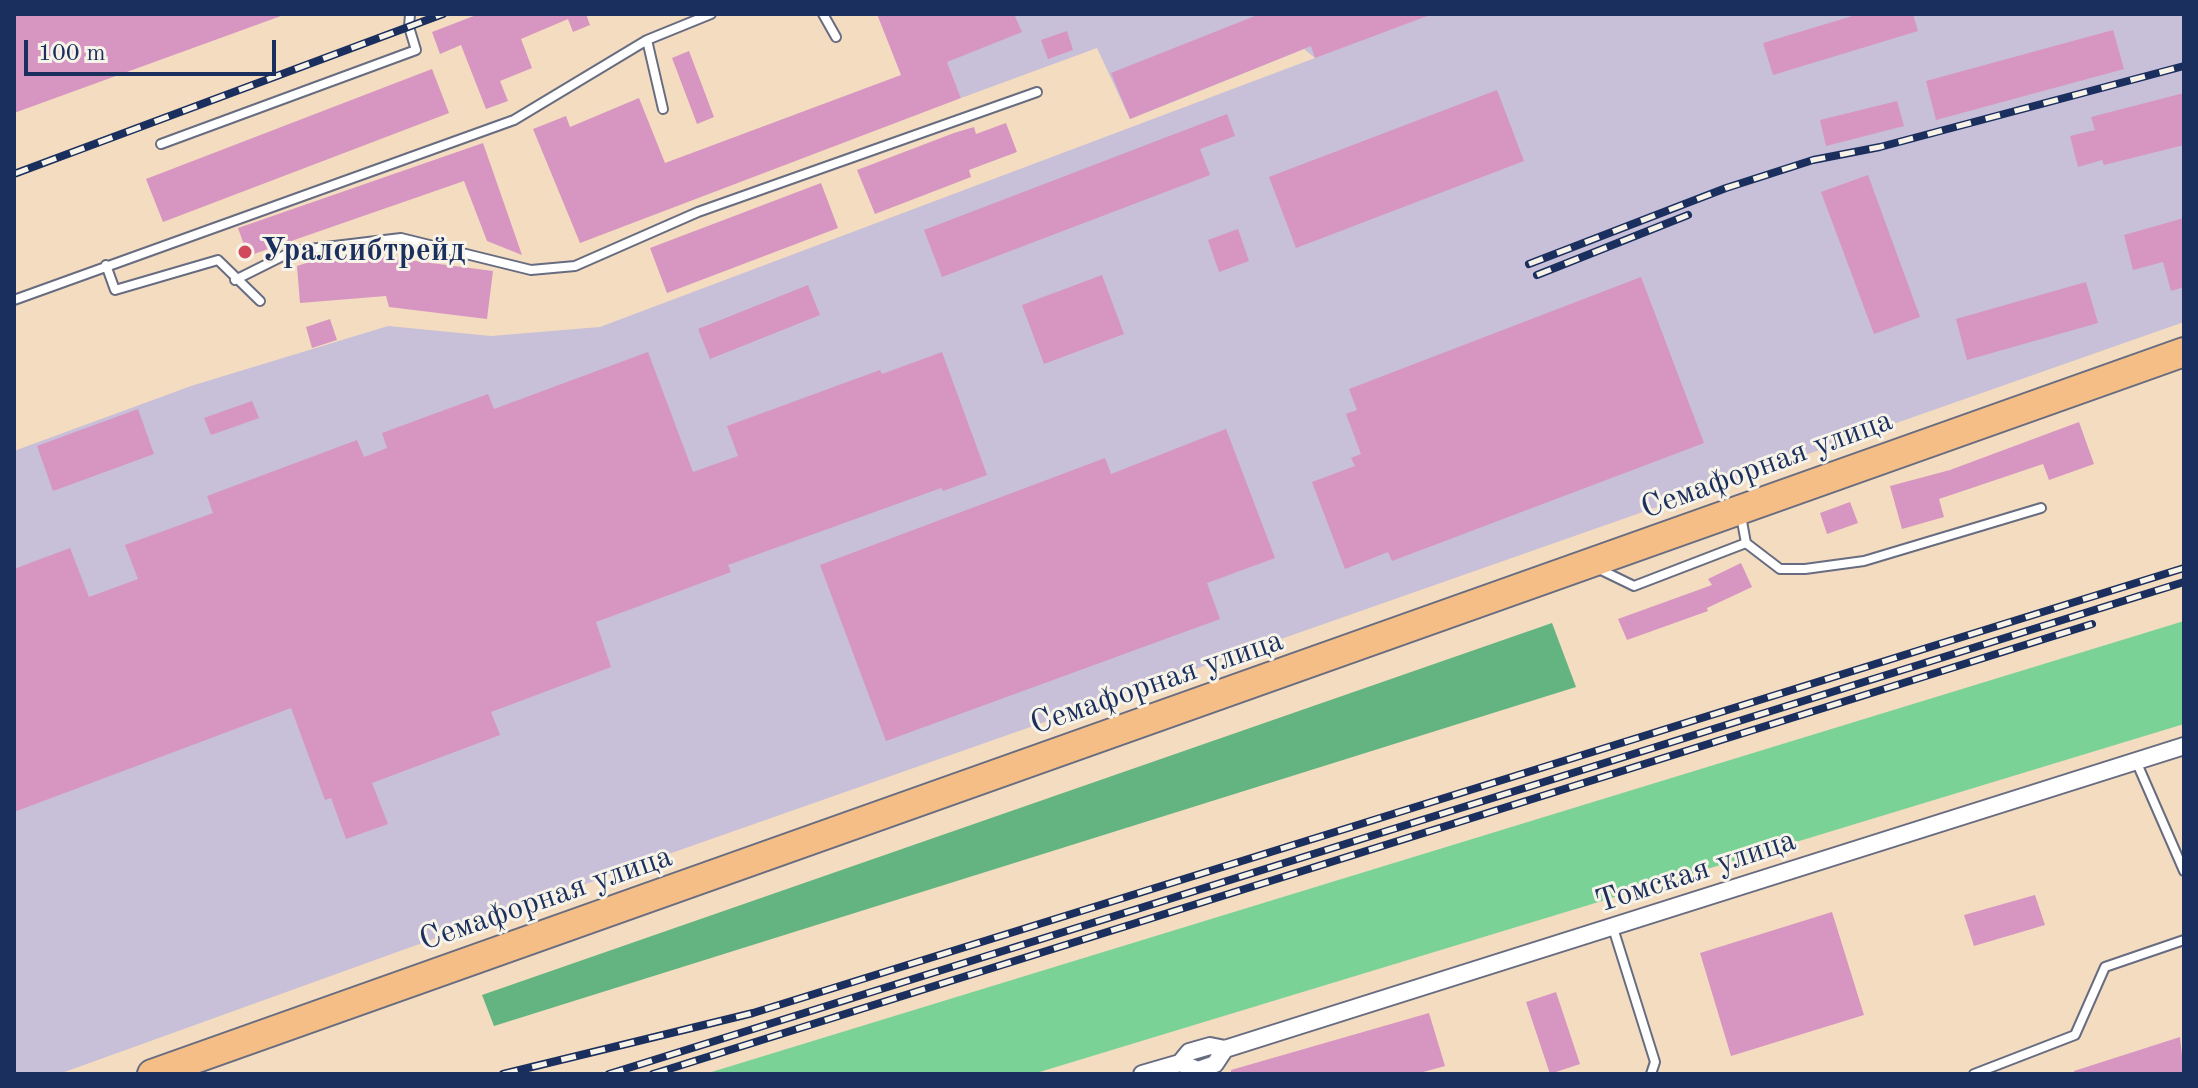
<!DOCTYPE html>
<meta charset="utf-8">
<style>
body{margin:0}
#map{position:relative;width:2198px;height:1088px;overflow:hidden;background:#f4dcc0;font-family:"Old Standard TT",serif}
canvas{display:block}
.frame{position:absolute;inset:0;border:16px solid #1b2f5e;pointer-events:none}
.scale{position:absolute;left:24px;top:40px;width:252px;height:36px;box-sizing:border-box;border:4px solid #1b2f5e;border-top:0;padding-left:10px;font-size:24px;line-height:28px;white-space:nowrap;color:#1b2f5e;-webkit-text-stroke:6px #f7f3e8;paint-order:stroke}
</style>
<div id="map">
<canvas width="2198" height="1088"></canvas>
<div class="frame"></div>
<div class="scale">100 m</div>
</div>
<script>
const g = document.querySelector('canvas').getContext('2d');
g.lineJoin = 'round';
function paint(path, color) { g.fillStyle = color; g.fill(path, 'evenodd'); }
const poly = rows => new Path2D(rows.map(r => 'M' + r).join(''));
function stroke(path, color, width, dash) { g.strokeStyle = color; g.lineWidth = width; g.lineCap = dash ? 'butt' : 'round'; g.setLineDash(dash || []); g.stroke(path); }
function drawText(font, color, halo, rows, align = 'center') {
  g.font = font + ' "Old Standard TT",serif'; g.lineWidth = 6; g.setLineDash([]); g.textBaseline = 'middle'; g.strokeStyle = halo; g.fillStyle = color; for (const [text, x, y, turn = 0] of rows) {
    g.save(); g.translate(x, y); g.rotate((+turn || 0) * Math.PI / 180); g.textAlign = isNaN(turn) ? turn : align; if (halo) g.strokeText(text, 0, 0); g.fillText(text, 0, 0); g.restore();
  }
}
const industrial = poly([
 [928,14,2184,14,2184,322,680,850,59,1074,14,1074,14,451,191,386,388,326,491,336,600,327,1315,58,1304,49,1130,119,1097,48,961,98]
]);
const green = poly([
 [2184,621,2184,724,1033,1074,705,1074]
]);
const forest = poly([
 [1552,623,1576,687,494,1026,482,995]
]);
const building = poly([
 [14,14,281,14,281,16,14,113],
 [479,14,586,14,590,25,573,32,568,19,521,39,532,68,500,81,508,101,486,109,461,45,440,54,432,32],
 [877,14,1014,14,1022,32,947,62,961,98,580,243,533,129,566,116,570,127,639,98,665,163,901,75],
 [1260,14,1429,14,1430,15,1315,58,1311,46,1130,119,1111,73],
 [1859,14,1913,14,1918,31,1773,75,1763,43],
 [2113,30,2124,69,1936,120,1926,81],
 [1067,31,1073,50,1048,59,1041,40],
 [689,51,714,117,697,124,672,58],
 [432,69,449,113,163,222,146,179],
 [1497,90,1524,161,1296,248,1269,177],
 [2184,93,2184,145,2104,165,2102,160,2078,167,2070,136,2095,130,2091,117],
 [1897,101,1904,126,1826,146,1820,120],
 [1227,114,1235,136,1200,149,1210,175,942,277,924,230],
 [1006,123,1017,152,969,170,971,177,875,214,857,170,954,133,974,127,976,134],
 [483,143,522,255,487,241,464,181,248,256,238,228],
 [1868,175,1920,317,1874,334,1821,192],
 [821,183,838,228,667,293,650,248],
 [2184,218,2184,287,2171,291,2163,262,2133,270,2124,235],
 [1238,229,1249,261,1219,272,1208,240],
 [377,256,493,271,487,319,389,307,386,296,300,303,297,266,319,259],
 [1102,275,1124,334,1044,364,1022,305],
 [1641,277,1704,443,1392,561,1388,552,1345,569,1312,482,1355,466,1351,458,1361,454,1346,414,1357,410,1349,389],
 [2086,282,2098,323,1967,360,1956,319],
 [808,285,820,315,710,359,698,329],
 [330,319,337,340,312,348,306,327],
 [648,352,693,472,738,456,727,426,880,370,882,374,942,352,987,475,943,491,941,488,728,565,731,572,596,622,611,667,491,712,500,735,372,783,388,824,346,839,331,798,325,800,291,708,14,812,14,569,70,548,89,597,138,579,125,545,213,513,207,496,357,440,364,457,387,448,382,433,488,394,494,409],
 [252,401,259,418,211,435,204,418],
 [138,409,154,454,53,491,37,446],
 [2079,422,2094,464,2049,480,2043,464,1939,499,1944,517,1902,529,1890,486,1950,470],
 [1226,429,1275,558,1207,583,1220,619,886,741,820,565,1105,458,1111,474],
 [1850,502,1858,523,1827,534,1820,513],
 [1741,563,1752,587,1707,608,1708,611,1627,640,1618,619,1712,585,1708,579],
 [2035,895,2045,925,1974,946,1964,915],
 [1832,912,1864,1015,1731,1056,1700,953],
 [1556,992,1580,1064,1550,1074,1526,1002],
 [1429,1013,1445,1066,1416,1074,1231,1074,1231,1070],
 [2180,1037,2184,1074,2074,1074,2074,1071]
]);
const lane = poly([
 [823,14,836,37],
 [647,40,663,109],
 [161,144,416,50,409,27,410,14],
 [106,265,115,290,218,260,260,301],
 [235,280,293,251,401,238,531,270,575,266,698,212,1037,92],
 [14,300,514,120,647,40,711,14],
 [1741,516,1746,543,1780,569,1805,569,1864,561,2041,508],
 [1599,569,1634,586,1746,543],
 [2136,761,2184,871],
 [1613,928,1655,1062,1651,1074],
 [1974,1074,2075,1035,2105,967,2184,940]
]);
const street = poly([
 [1180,1063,1189,1052,1210,1046,1225,1049,2184,746],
 [1142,1074,1180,1063,1198,1070,1215,1064,1225,1049]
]);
const highway = poly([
 [152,1074,2184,352]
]);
const rail = poly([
 [14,174,443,14],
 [1529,264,1726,188,1813,160,1880,147,2184,66],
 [1537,275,1688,215],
 [503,1074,753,1013,2184,568],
 [609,1074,2184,582],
 [653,1074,2092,624]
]);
const markers = [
 [245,252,8,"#d1495b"]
];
const poiNames = [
 ["Уралcибтрейд",261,252]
];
const streetNames = [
 ["Семафорная улица",1767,465,-20],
 ["Семафорная улица",1157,683,-19],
 ["Томская улица",1696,872,-18],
 ["Семафорная улица",546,899,-19]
];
paint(industrial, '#c8bfd8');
paint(green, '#7ad297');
paint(forest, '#63b480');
paint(building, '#d696c1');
stroke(lane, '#676c80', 12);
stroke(street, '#676c80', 20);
stroke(highway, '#676c80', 32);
stroke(lane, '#fff', 8);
stroke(street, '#fff', 16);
stroke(highway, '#f6be87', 28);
stroke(rail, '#1b2f5e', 8);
stroke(rail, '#f7f3e8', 5, [15]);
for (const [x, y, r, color] of markers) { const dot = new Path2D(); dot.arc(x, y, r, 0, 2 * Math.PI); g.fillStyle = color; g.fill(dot); stroke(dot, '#f7f3e8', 3); }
drawText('bold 32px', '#1b2f5e', '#f7f3e8', poiNames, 'left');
drawText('32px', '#1b2f5e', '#f7f3e8', streetNames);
</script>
